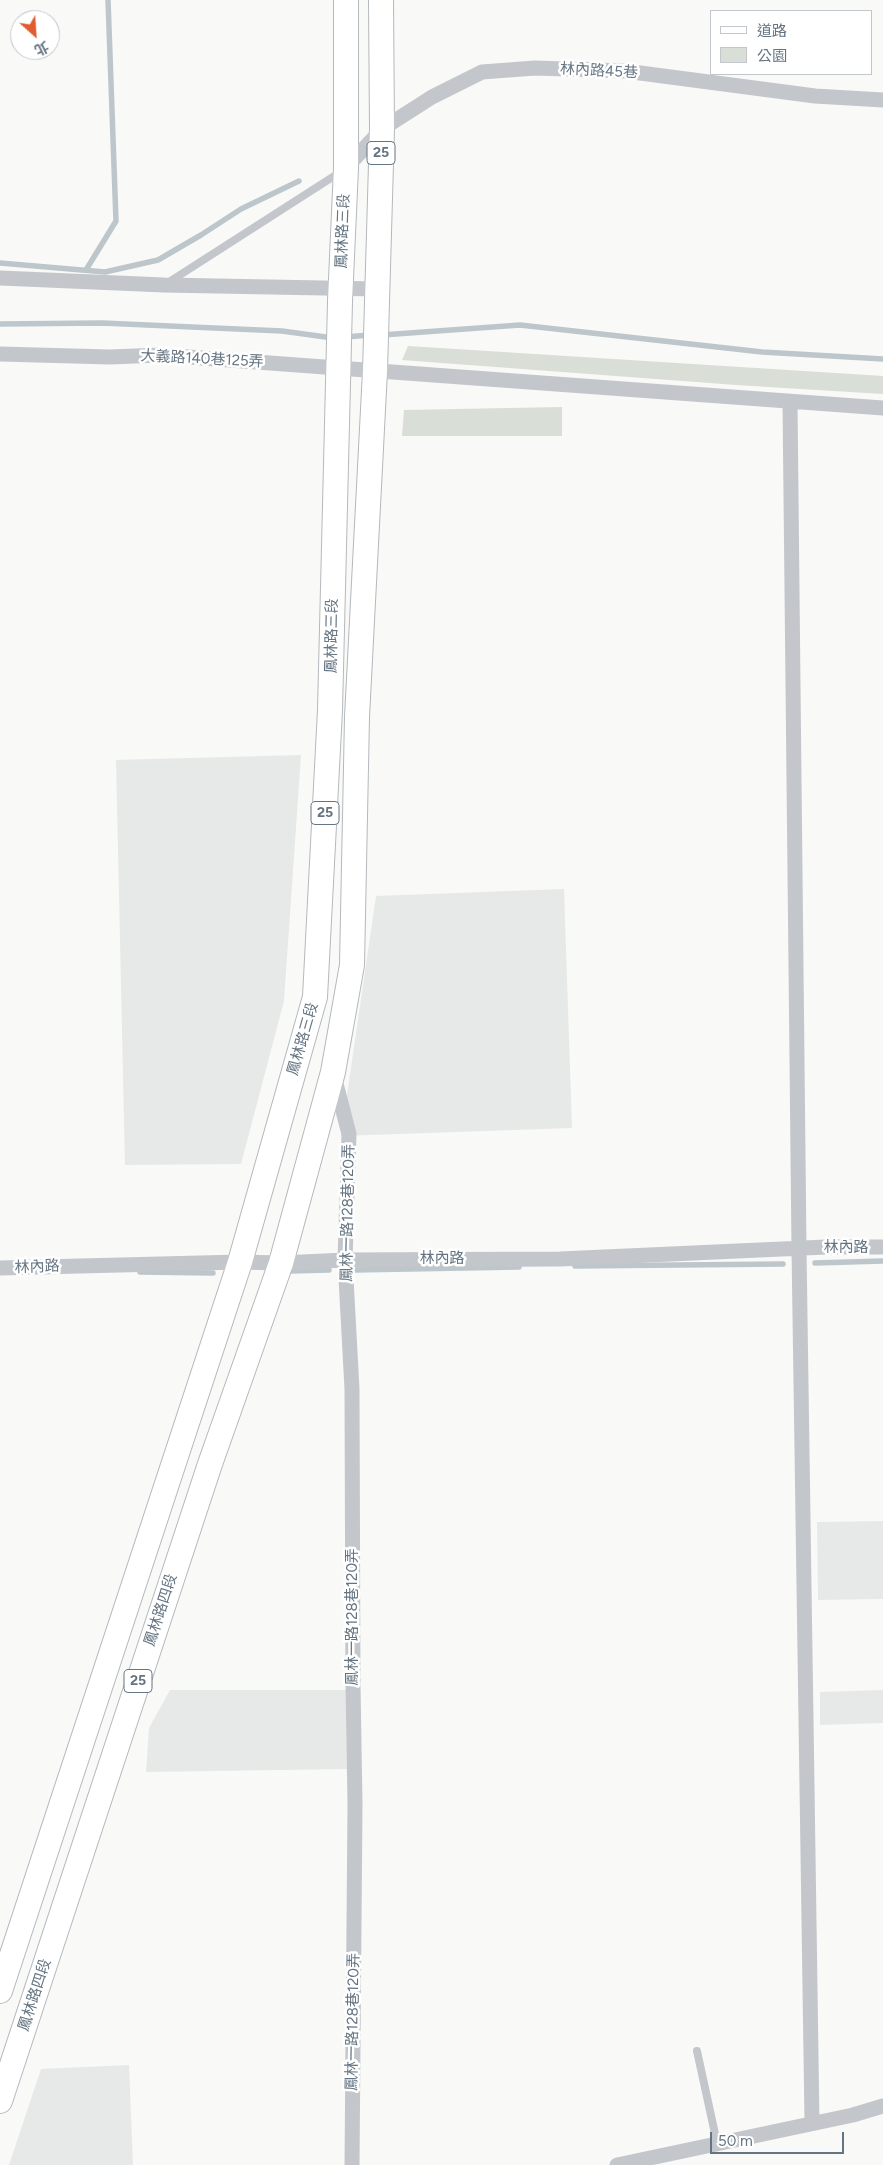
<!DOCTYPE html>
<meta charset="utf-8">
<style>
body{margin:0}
#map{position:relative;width:883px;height:2165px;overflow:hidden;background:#f9f9f7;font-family:Figtree,"Noto Sans TC",sans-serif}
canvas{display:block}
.legend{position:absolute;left:710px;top:10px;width:162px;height:65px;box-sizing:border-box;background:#fff;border:1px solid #c1c7cd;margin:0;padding:6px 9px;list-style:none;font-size:15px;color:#657482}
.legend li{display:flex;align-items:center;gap:10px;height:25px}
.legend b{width:25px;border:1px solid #c1c7cd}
.north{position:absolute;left:10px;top:10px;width:50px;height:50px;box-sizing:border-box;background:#fff;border:1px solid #c1c7cd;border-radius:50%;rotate:154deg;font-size:14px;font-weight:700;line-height:20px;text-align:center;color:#657482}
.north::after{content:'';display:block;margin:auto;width:18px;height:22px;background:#e15d30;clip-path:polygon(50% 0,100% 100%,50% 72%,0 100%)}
.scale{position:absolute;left:710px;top:2132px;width:134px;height:22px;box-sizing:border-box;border:2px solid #657482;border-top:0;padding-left:6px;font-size:15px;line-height:18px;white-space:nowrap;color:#657482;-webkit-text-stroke:4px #fff;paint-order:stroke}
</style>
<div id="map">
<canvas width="883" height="2165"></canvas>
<ul class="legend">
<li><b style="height:6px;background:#fff"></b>道路</li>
<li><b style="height:14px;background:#d9ded6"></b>公園</li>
</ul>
<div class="north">北</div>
<div class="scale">50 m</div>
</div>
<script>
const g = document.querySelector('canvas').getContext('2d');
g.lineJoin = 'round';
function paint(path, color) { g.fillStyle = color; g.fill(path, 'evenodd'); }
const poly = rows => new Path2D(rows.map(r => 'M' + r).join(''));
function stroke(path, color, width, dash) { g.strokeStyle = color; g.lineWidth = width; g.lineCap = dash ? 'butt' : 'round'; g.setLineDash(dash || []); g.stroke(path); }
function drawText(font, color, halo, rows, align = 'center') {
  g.font = font + ' Figtree,"Noto Sans TC",sans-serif'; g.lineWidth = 5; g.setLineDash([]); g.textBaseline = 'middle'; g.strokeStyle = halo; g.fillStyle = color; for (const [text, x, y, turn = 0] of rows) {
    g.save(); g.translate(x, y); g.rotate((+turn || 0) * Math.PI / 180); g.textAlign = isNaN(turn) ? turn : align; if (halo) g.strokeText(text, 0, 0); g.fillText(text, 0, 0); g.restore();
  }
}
const built = poly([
 [301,755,284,1001,241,1164,125,1165,116,760],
 [564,889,572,1128,341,1136,376,896],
 [883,1521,883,1599,818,1600,817,1522],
 [170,1690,346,1690,347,1769,146,1772,149,1728],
 [883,1690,883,1723,820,1725,820,1692],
 [129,2065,133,2165,9,2165,41,2069]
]);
const green = poly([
 [408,346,883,376,883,394,736,385,402,360],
 [562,407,562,436,402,436,404,410]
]);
const stream = poly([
 [0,263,105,272,158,260,201,235,241,209,299,181],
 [86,270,116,221,108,0],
 [0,324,102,323,282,331,333,338],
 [382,335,520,325,762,352,883,359],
 [345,337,370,335],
 [815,1263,883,1261],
 [575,1266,783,1264],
 [354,1270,519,1267],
 [289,1271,329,1270],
 [140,1272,213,1273]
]);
const lane = poly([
 [169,282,342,171],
 [697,2051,717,2143]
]);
const street = poly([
 [346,168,382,129,432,97,482,72,535,68,625,71,815,96,883,100],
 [0,278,164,285,377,289],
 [0,354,110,357,161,355,883,408],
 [790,402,799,1249,812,2122],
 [334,1076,349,1134,345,1260,352,1389,353,1685,355,1804,352,2165],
 [0,1268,240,1262,281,1263,345,1260,560,1259,826,1247,883,1247],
 [617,2165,853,2115,883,2106]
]);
const primary = poly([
 [0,1991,240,1262,315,997,330,710,340,301,346,168,346,0],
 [0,2101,210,1464,281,1263,333,1072,352,965,357,717,375,371,382,129,381,0]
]);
const shields = [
 [381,153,28],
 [325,813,28],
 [138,1681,28]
];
const shieldNames = [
 ["25",381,153],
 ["25",325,813],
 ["25",138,1681]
];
const streetNames = [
 ["林內路45巷",599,71,3],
 ["鳳林路三段",343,231,-88],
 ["大義路140巷125弄",202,359,3],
 ["鳳林路三段",332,636,-89],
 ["鳳林路三段",303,1039,-74],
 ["鳳林一路128巷120弄",348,1213,-89],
 ["林內路",846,1248],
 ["林內路",442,1259],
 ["林內路",37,1267,-2],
 ["鳳林路四段",161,1610,-72],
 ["鳳林一路128巷120弄",353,1617,-90],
 ["鳳林路四段",35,1995,-72],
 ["鳳林一路128巷120弄",353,2022,-89]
];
paint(built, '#e7e8e8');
paint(green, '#d9ded6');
stroke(stream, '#bcc6cb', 5.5);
stroke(primary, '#b4b9bd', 26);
stroke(lane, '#c3c7cb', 8);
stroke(street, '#c3c7cb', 15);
stroke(primary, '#fff', 24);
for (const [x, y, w] of shields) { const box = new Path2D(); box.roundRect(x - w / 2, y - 11.5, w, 23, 4); g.fillStyle = '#fff'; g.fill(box); stroke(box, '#657482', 1); }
drawText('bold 14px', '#657482', null, shieldNames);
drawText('15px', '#657482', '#fff', streetNames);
</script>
